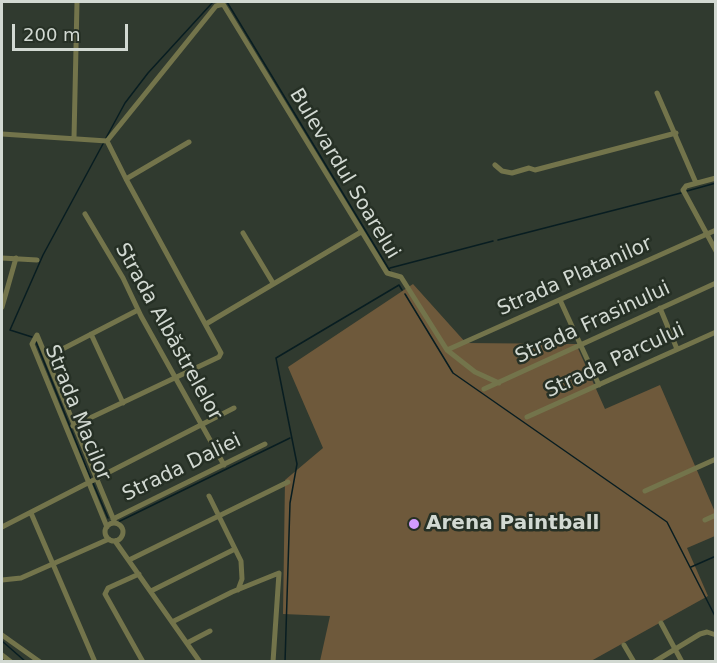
<!DOCTYPE html>
<meta charset="utf-8">
<style>
body{margin:0}
#map{position:relative;width:717px;height:663px;overflow:hidden;background:#303a2f;font-family:"DejaVu Sans",sans-serif}
canvas{display:block}
.frame{position:absolute;inset:0;border:3px solid #d2d9d2;pointer-events:none}
.scale{position:absolute;left:12px;top:24px;width:116px;height:27px;box-sizing:border-box;border:3px solid #d2d9d2;border-top:0;padding-left:8px;font-size:18px;line-height:21px;white-space:nowrap;color:#d2d9d2;-webkit-text-stroke:4px #263025;paint-order:stroke}
</style>
<div id="map">
<canvas width="717" height="663"></canvas>
<div class="frame"></div>
<div class="scale">200 m</div>
</div>
<script>
const g = document.querySelector('canvas').getContext('2d');
g.lineJoin = 'round';
function paint(path, color) { g.fillStyle = color; g.fill(path, 'evenodd'); }
const poly = rows => new Path2D(rows.map(r => 'M' + r).join(''));
function stroke(path, color, width, dash) { g.strokeStyle = color; g.lineWidth = width; g.lineCap = dash ? 'butt' : 'round'; g.setLineDash(dash || []); g.stroke(path); }
function drawText(font, color, halo, rows, align = 'center') {
  g.font = font + ' "DejaVu Sans",sans-serif'; g.lineWidth = 5; g.setLineDash([]); g.textBaseline = 'middle'; g.strokeStyle = halo; g.fillStyle = color; for (const [text, x, y, turn = 0] of rows) {
    g.save(); g.translate(x, y); g.rotate((+turn || 0) * Math.PI / 180); g.textAlign = isNaN(turn) ? turn : align; if (halo) g.strokeText(text, 0, 0); g.fillText(text, 0, 0); g.restore();
  }
}
const green = poly([
 [413,284,466,343,576,344,605,409,660,385,715,512,715,536,687,548,708,596,591,661,320,661,330,616,283,614,285,480,323,448,288,367]
]);
const stream = poly([
 [227,2,390,271],
 [106,138,125,103,148,73,213,2],
 [687,191,716,183],
 [498,240,681,193],
 [390,268,493,241],
 [405,294,453,373,667,522,716,618],
 [32,337,10,330,43,255,104,142],
 [36,342,91,479],
 [93,483,108,518],
 [118,522,290,438],
 [691,567,716,556],
 [2,641,26,662],
 [285,662,290,503,297,464,276,358,399,285,402,290]
]);
const minor = poly([
 [657,93,696,183],
 [2,134,107,141],
 [74,138,77,2],
 [107,141,216,6,223,4,387,273,401,277,447,350,475,372,499,383],
 [495,165,502,171,512,173,529,168,535,170,676,133],
 [716,178,686,186,683,190,716,251],
 [126,179,189,142],
 [85,214,123,278,141,316,224,465],
 [243,233,273,283],
 [2,258,37,260],
 [560,300,599,385],
 [2,307,16,258],
 [660,308,677,349],
 [206,324,361,232],
 [91,334,123,403],
 [447,350,716,230],
 [47,357,138,310],
 [484,389,716,283],
 [527,417,716,332],
 [73,426,219,357,221,353,126,179,107,141],
 [645,491,716,459],
 [209,496,241,561,242,579,238,590],
 [31,513,95,662],
 [113,519,265,444],
 [705,520,716,515],
 '105 532a9 9 0 1 1 18 0a9 9 0 1 1-18 0Z',
 [2,527,234,408],
 [107,527,32,344,37,335,115,523],
 [115,541,200,662],
 [129,560,288,482],
 [139,574,108,588,105,594,143,662],
 [2,580,21,578,109,539],
 [151,591,235,549],
 [172,622,232,592,279,573,273,662],
 [661,623,682,662],
 [2,635,40,662],
 [187,643,210,631],
 [624,645,634,662],
 [2,655,11,662],
 [654,662,700,634,707,632,716,635]
]);
const markers = [
 [414,524,6,"#d29cfd"]
];
const streetNames = [
 ["Bulevardul Soarelui",344,174,59],
 ["Strada Platanilor",575,277,-24],
 ["Strada Frasinului",593,323,-25],
 ["Strada Albăstrelelor",168,332,61],
 ["Strada Parcului",615,361,-25],
 ["Strada Macilor",77,413,68],
 ["Strada Daliei",182,468,-26]
];
const poiNames = [
 ["Arena Paintball",426,524]
];
paint(green, '#6e593b');
stroke(stream, '#081d21', 1.5);
stroke(minor, '#73744b', 5);
for (const [x, y, r, color] of markers) { const dot = new Path2D(); dot.arc(x, y, r, 0, 2 * Math.PI); g.fillStyle = color; g.fill(dot); stroke(dot, '#263025', 2); }
drawText('20px', '#d2d9d2', '#263025', streetNames);
drawText('bold 20px', '#d2d9d2', '#263025', poiNames, 'left');
</script>
